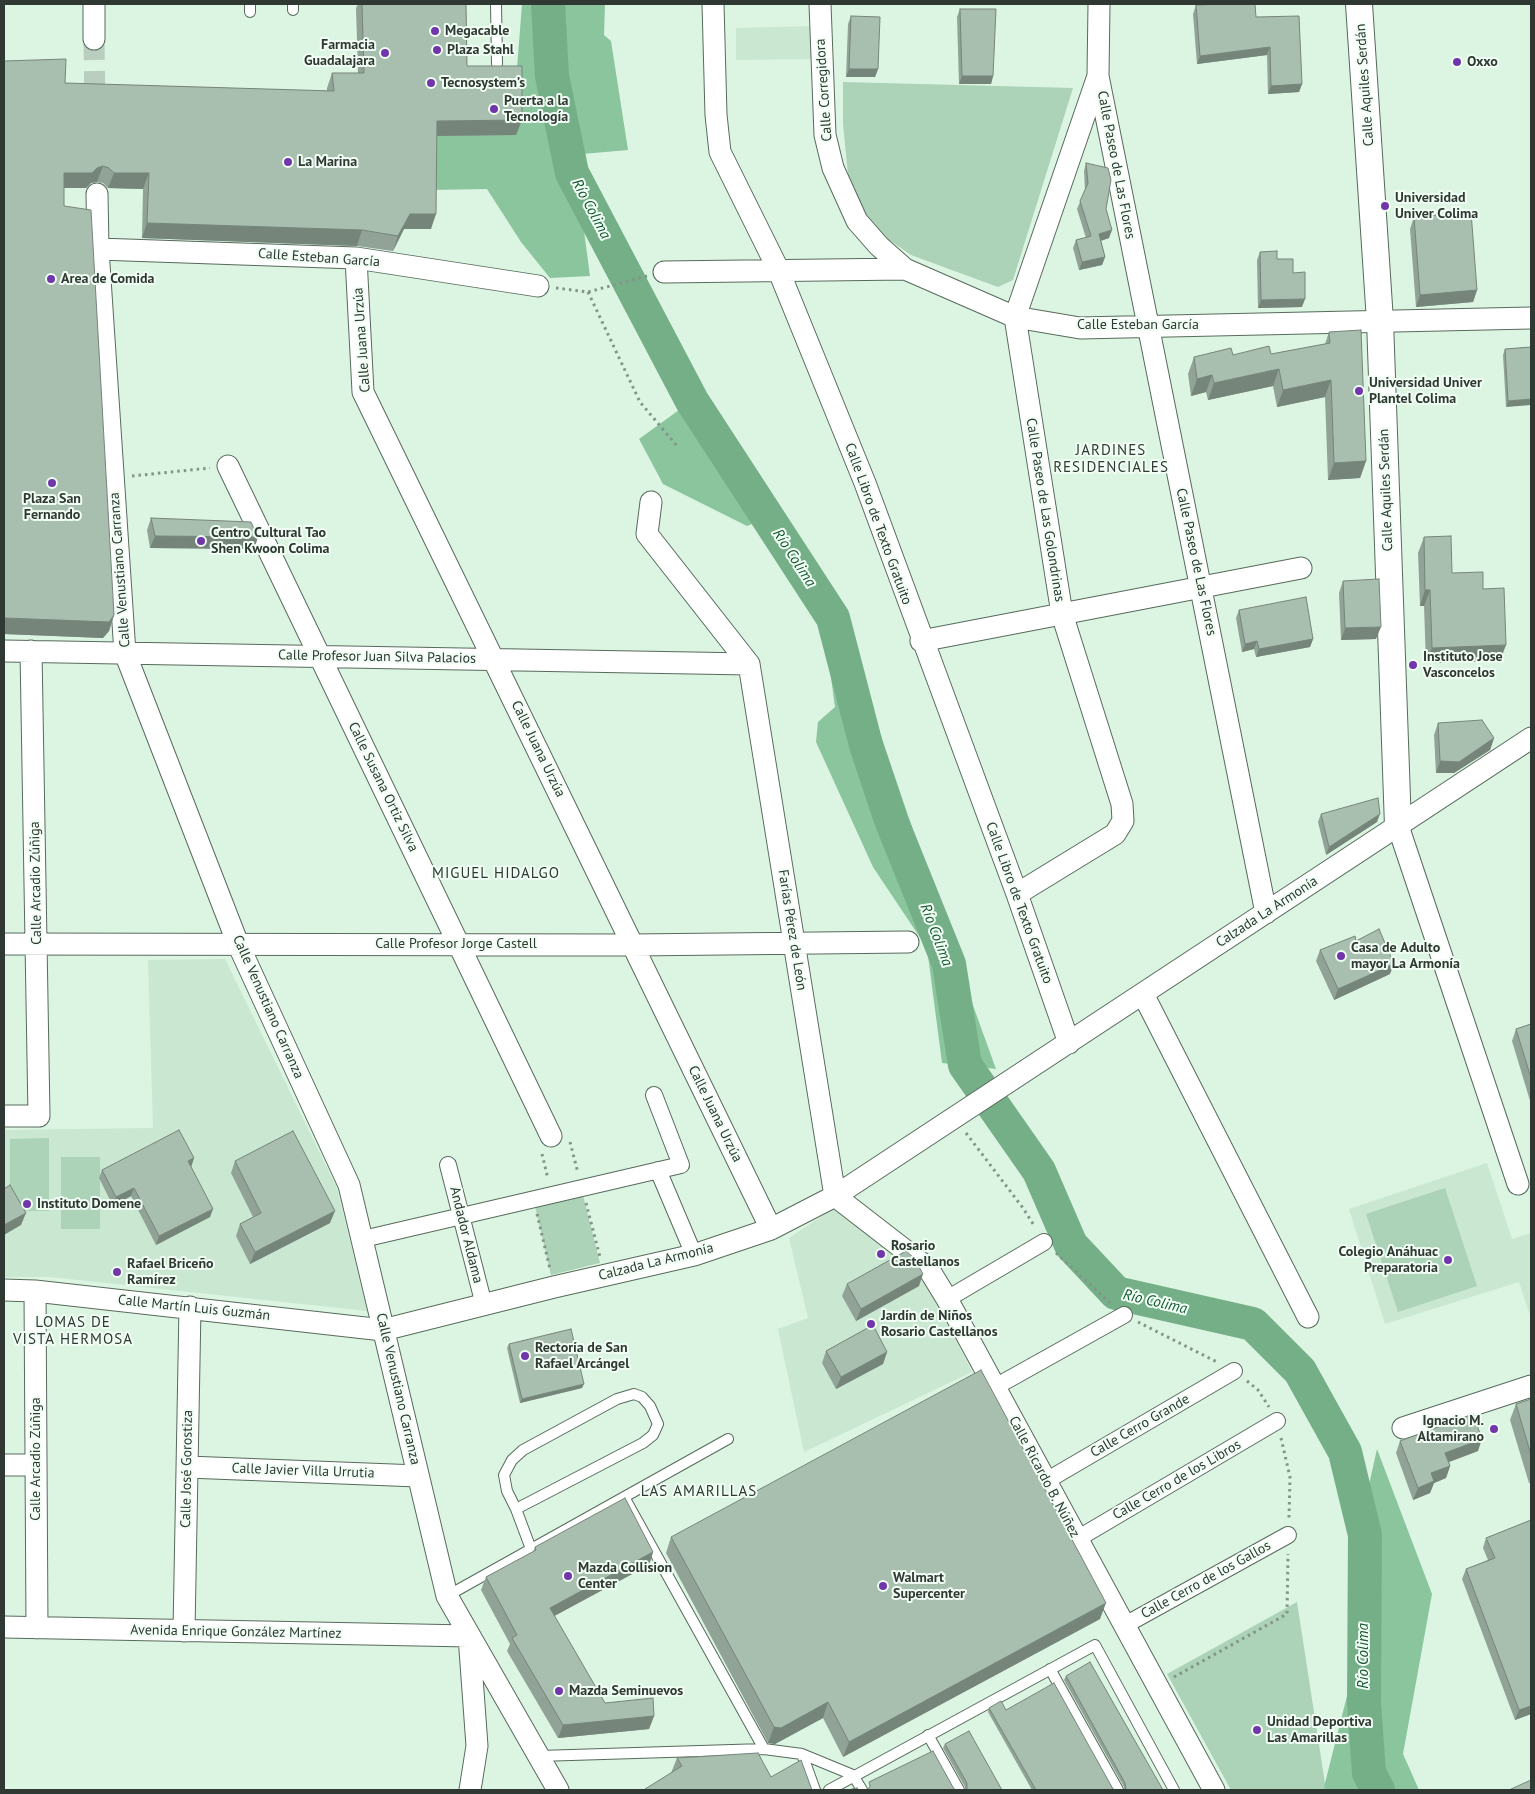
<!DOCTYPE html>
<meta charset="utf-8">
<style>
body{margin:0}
#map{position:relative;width:1535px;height:1794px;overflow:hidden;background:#dcf4e2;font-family:"PT Sans",sans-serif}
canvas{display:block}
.frame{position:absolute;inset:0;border:5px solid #2f3832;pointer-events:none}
</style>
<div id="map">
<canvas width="1535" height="1794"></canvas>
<div class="frame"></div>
</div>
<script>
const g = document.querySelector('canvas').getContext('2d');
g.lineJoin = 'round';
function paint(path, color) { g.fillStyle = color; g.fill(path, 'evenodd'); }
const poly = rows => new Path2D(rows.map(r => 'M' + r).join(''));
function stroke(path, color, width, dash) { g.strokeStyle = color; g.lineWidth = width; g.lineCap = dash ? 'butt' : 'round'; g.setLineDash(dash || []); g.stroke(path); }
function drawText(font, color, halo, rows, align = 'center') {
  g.font = font + ' "PT Sans",sans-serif'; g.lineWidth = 4; g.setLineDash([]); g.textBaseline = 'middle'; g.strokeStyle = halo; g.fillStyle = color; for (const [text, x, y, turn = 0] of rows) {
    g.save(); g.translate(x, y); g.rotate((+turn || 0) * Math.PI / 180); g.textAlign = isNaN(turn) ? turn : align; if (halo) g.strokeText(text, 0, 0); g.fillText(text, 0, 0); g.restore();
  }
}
const built = poly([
 [814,26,815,59,736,60,736,28],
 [225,959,337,1188,367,1311,50,1277,4,1277,4,1130,153,1128,148,960],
 [1487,1163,1512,1239,1531,1233,1531,1318,1519,1282,1385,1324,1349,1209],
 [837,1206,921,1271,972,1372,804,1452,778,1329,808,1318,789,1238]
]);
const green = poly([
 [843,82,1073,88,1013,280,998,287,911,255,872,228,859,206,848,174,843,124],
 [49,1138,49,1211,10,1211,10,1139],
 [61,1157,100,1157,100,1229,61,1229],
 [1445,1188,1477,1286,1398,1312,1366,1214],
 [583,1195,600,1263,551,1275,535,1206],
 [1297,1602,1326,1790,1231,1790,1167,1674]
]);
const forest = poly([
 [522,4,605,4,604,35,611,41,628,150,559,156,584,231,590,276,550,278,521,242,487,189,431,190,431,136,516,81],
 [697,397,710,400,782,512,747,526,663,484,639,439],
 [848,639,966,986,996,1069,942,1063,927,948,873,867,816,742,818,722,835,707,828,655],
 [1377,1449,1432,1594,1403,1754,1419,1790,1326,1790,1324,1787,1351,1680,1354,1552]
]);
const river = poly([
 [548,4,552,76,572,173,692,401,833,618,866,745,891,820,949,964,965,1065,1039,1171,1071,1245,1116,1293,1253,1324,1300,1371,1345,1452,1365,1535,1364,1703,1369,1773,1378,1790]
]);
const minorTunnel = poly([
 [94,39,95,113]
]);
const path = poly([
 [556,288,588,292,647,276],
 [588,292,640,402,677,446],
 [132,476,210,468],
 [966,1133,1023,1208,1035,1227],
 [570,1142,578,1173],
 [542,1154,548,1179],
 [586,1203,600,1257],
 [537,1214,550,1269],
 [1056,1253,1110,1303],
 [1138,1322,1217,1362],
 [1247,1381,1258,1390,1269,1407],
 [1281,1438,1290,1477,1289,1518],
 [1174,1677,1287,1614,1288,1554]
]);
const service = poly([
 [496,4,497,64],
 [293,10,293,4],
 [250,12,250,4],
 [624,1497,764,1749],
 [516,1509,507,1491,504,1475,512,1460,523,1450,617,1399,634,1394,642,1397,650,1406,658,1424,653,1435,643,1443,516,1509,531,1549],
 [447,1596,728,1439],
 [1050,1669,1118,1790],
 [928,1735,959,1790],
 [802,1754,815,1790],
 [539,1756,764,1749,802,1754,853,1775,862,1790],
 [829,1790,1095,1645,1174,1790]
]);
const pedestrian = poly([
 [448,1165,484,1305],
 [658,1170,694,1255],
 [363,1239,681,1165,654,1095],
 [947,1299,1044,1242],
 [995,1387,1124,1315],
 [1046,1481,1234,1371],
 [1077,1539,1277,1421],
 [1125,1625,1288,1535]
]);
const minor = poly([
 [94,4,94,39],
 [713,4,716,115,720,152,778,269,865,483,1017,894,1069,1043],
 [820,4,825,135,833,168,857,221,879,246,905,269],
 [1099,4,1098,76,1266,913],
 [97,194,98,249,125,653,238,944,349,1185,447,1596,558,1790],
 [98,249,356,258,538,286],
 [356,258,363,392,771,1229],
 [664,272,905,269,1015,317,1080,328,1531,318],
 [228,466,551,1136],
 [651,502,647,534,749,664,835,1196,928,1268,947,1299,1214,1790],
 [921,641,1301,568],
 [4,651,749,664],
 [1398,826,1518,1184],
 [1017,894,1115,834,1123,821,1122,804,1062,614,1015,317,1098,76],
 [4,944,632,945,908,942],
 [1143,994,1308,1317],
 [4,1116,39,1116,31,651],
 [4,1290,35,1291,383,1330,554,1287,694,1255,771,1229,835,1196,1531,738],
 [35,1291,37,1628],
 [1403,1428,1531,1386],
 [4,1465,35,1465],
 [187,1467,418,1476],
 [4,1627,469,1636,477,1746,470,1790],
 [184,1631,190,1307]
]);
const tertiary = poly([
 [1359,4,1380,321,1398,826]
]);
const wall = poly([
 [358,4,466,4,467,66,522,120,516,135,437,136,431,229,404,229,393,251,357,246,142,238,143,189,108,188,103,183,97,182,91,183,86,188,64,188,64,206,114,615,109,631,103,638,4,634,4,61,65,83,327,91,327,88,332,73,358,73,356,8],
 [1196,5,1256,17,1302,84,1299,92,1268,94,1267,55,1197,64,1193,14],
 [960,9,993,76,991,84,959,84,957,17],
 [851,16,878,69,875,77,846,77,848,24],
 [1086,163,1106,209,1109,238,1101,241,1105,257,1102,265,1079,270,1073,248,1076,240,1086,238,1077,209,1085,190,1084,171],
 [1414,217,1477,290,1473,302,1416,307,1410,229],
 [1260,252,1277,259,1293,273,1302,307,1258,308,1257,260],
 [1329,332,1366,461,1360,478,1328,480,1325,397,1277,407,1273,386,1208,400,1206,392,1191,396,1188,374,1194,357,1271,354,1325,344],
 [1531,347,1506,407,1503,355,1505,349],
 [151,518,258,537,254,549,150,548,147,530],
 [1424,537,1452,573,1483,589,1500,661,1426,663,1424,606,1420,606,1418,553],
 [1343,581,1376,639,1341,640,1339,593],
 [1239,610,1313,639,1310,647,1256,657,1254,649,1242,652,1236,618],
 [1438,723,1494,738,1490,750,1454,773,1436,773,1434,735],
 [1321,814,1377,822,1326,855,1318,822],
 [1356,941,1390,974,1334,1000,1316,961,1320,950],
 [1531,1024,1531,1104,1512,1041,1516,1029],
 [194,1158,191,1167,210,1217,156,1245,131,1196,113,1206,99,1178,102,1170],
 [235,1161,330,1223,250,1264,236,1236,240,1224,253,1217,231,1173],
 [847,1284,919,1286,856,1321,842,1296],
 [509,1344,582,1388,520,1403,507,1348],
 [826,1351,887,1352,883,1364,836,1389,822,1363],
 [1531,1399,1531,1483,1529,1483,1510,1420,1516,1404],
 [1400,1441,1478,1451,1449,1462,1450,1466,1446,1478,1434,1483,1430,1493,1413,1500,1396,1453],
 [1531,1520,1531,1714,1515,1720,1462,1579,1466,1569,1488,1560,1483,1548,1486,1538],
 [671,1537,1100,1619,843,1757,823,1718,775,1744,768,1743,666,1553],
 [535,1547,653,1552,649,1565,554,1616,605,1703,654,1716,649,1729,558,1738,507,1651,510,1644,481,1590,486,1577,533,1552],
 [1066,1676,1163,1790,1124,1790,1124,1787,1064,1680],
 [989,1708,1006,1710,1113,1789,1116,1790,1032,1790,988,1712],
 [945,1744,1002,1790,965,1790,965,1787,943,1748],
 [677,1758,771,1777,812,1790,645,1790,671,1773]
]);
const shadedWall = poly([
 [1270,47,1267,55,1197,64,1200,56],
 [849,69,878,69,875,77,846,77],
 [962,76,993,76,991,84,959,84],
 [1302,84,1299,92,1268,94,1271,86],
 [522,120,516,135,431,136,437,121],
 [103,166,97,182,91,183,86,188,59,188,64,173],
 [114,173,149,173,143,189,108,188],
 [410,214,436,214,431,229,404,229,393,251,398,236],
 [147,223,362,230,357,246,142,238],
 [1112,230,1109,238,1096,242,1099,234],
 [1105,257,1102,265,1079,270,1082,262],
 [1477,290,1473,302,1416,307,1420,295],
 [1305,299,1302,307,1258,308,1261,300],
 [1279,369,1273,386,1208,400,1214,383],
 [1212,375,1206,392,1191,396,1197,379],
 [1331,380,1325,397,1277,407,1283,390],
 [1531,399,1531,405,1506,407,1508,401],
 [1366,461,1360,478,1328,480,1334,463],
 [155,536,258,537,254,549,150,548],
 [1425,590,1430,590,1424,606,1420,606],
 [114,615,109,631,103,638,4,634,4,618],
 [1381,627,1376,639,1341,640,1345,628],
 [1313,639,1310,647,1256,657,1259,649],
 [1257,641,1254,649,1242,652,1245,644],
 [1506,645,1500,661,1426,663,1432,648],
 [1494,738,1490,750,1454,773,1436,773,1440,761],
 [1380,814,1377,822,1326,855,1329,847],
 [1394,964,1390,974,1334,1000,1338,989],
 [194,1158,191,1167,188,1161],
 [134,1188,131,1196,113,1206,116,1197],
 [213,1209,210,1217,156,1245,159,1236],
 [335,1211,330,1223,250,1264,255,1252],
 [26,1213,21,1225,4,1235,4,1225],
 [923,1274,919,1286,856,1321,861,1309],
 [887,1352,883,1364,836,1389,841,1377],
 [584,1384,582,1388,520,1403,522,1399],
 [1482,1439,1478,1451,1441,1465,1445,1453],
 [1450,1466,1446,1478,1434,1483,1430,1493,1413,1500,1418,1488,1431,1473],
 [653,1552,649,1565,545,1621,550,1608],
 [1106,1603,1100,1619,843,1757,849,1742],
 [828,1702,823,1718,775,1744,768,1743,774,1727],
 [1531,1706,1531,1714,1515,1720,1519,1710],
 [654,1716,649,1729,558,1738,563,1725]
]);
const building = poly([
 [362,4,466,4,467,66,522,66,522,120,437,121,436,214,410,214,398,236,362,230,147,223,149,173,114,173,109,168,103,166,97,168,92,173,64,173,64,206,91,210,114,615,109,622,4,618,4,61,66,59,65,83,334,91,332,73,364,73,362,4],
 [1223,4,1255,4,1256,17,1299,16,1302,84,1271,86,1270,47,1200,56,1196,5,1223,4],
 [960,9,996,9,993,76,962,76,960,9],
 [851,16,880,17,878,69,849,69,851,16],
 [1086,163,1108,168,1111,180,1106,209,1112,230,1099,234,1105,257,1082,262,1076,240,1091,236,1080,201,1088,183,1086,163],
 [1471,212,1477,290,1420,295,1414,217,1471,212],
 [1277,251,1277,259,1293,259,1293,273,1305,272,1305,299,1261,300,1260,252,1277,251],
 [1361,330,1366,461,1334,463,1331,380,1283,390,1279,369,1214,383,1212,375,1197,379,1194,357,1231,348,1233,355,1269,346,1271,354,1330,343,1329,332,1361,330],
 [1531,347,1531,399,1508,401,1505,349,1531,347],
 [151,518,251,522,258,537,155,536,151,518],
 [1451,536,1452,573,1483,572,1483,589,1504,588,1506,645,1432,648,1430,590,1425,590,1424,537,1451,536],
 [1379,579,1381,627,1345,628,1343,581,1379,579],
 [1306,597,1313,639,1259,649,1257,641,1245,644,1239,610,1306,597],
 [1482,720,1494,738,1459,762,1440,761,1438,723,1482,720],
 [1378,798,1380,814,1329,847,1321,814,1378,798],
 [1379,929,1394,964,1338,989,1320,950,1355,936,1356,941,1379,929],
 [1531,1024,1531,1078,1516,1029,1531,1024],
 [179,1130,194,1158,188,1161,213,1209,159,1236,134,1188,116,1197,102,1170,179,1130],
 [293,1131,335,1211,255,1252,240,1224,261,1213,235,1161,293,1131],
 [10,1185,26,1213,4,1225,4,1189,10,1185],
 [906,1251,914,1258,923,1274,861,1309,847,1284,906,1251],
 [873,1325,887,1352,841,1377,826,1351,873,1325],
 [571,1329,584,1384,522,1399,509,1344,571,1329],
 [981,1370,1106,1603,849,1742,828,1702,781,1728,774,1727,671,1537,981,1370],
 [1531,1399,1531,1455,1516,1404,1531,1399],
 [1473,1414,1482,1439,1445,1453,1450,1466,1431,1473,1434,1481,1418,1488,1400,1441,1473,1414],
 [625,1498,653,1552,550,1608,605,1703,653,1698,654,1716,563,1725,512,1638,517,1635,486,1577,536,1550,535,1547,625,1498],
 [1531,1520,1531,1706,1519,1710,1466,1569,1495,1558,1486,1538,1531,1520],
 [1090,1662,1163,1790,1124,1790,1126,1789,1125,1783,1066,1676,1090,1662],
 [1054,1683,1113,1789,1116,1790,1036,1790,989,1708,1001,1701,1006,1710,1054,1683],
 [969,1731,1002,1790,965,1790,967,1789,967,1783,945,1744,969,1731],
 [933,1751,954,1789,957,1790,868,1790,870,1786,869,1782,933,1751],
 [758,1753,771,1777,801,1760,812,1790,646,1790,645,1789,682,1766,677,1758,758,1753],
 [1531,1780,1531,1790,1509,1790,1531,1780],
 [857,1788,859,1790,850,1790,852,1789,857,1788]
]);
const markers = [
 [435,31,5,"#7236ab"],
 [437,50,5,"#7236ab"],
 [385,53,5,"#7236ab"],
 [1457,62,5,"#7236ab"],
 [431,83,5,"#7236ab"],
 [494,109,5,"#7236ab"],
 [288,162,5,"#7236ab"],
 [1385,206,5,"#7236ab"],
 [51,279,5,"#7236ab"],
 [1359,391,5,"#7236ab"],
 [52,483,5,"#7236ab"],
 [201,541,5,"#7236ab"],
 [1413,665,5,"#7236ab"],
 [1341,956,5,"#7236ab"],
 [27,1204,5,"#7236ab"],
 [881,1254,5,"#7236ab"],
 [1448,1260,5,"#7236ab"],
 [117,1272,5,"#7236ab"],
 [871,1324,5,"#7236ab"],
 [525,1356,5,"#7236ab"],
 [1494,1429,5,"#7236ab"],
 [568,1576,5,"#7236ab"],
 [883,1586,5,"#7236ab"],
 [559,1691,5,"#7236ab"],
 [1257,1730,5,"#7236ab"]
];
const poiNames = [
 ["Megacable",445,31],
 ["Farmacia",375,45,"right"],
 ["Guadalajara",375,61,"right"],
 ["Plaza Stahl",447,50],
 ["Oxxo",1467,62],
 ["Tecnosystem’s",441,83],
 ["Puerta a la",504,101],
 ["Tecnología",504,117],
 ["La Marina",298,162],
 ["Universidad",1395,198],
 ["Univer Colima",1395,214],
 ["Area de Comida",61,279],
 ["Universidad Univer",1369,383],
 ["Plantel Colima",1369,399],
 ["Plaza San",52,499,"center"],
 ["Fernando",52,515,"center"],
 ["Centro Cultural Tao",211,533],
 ["Shen Kwoon Colima",211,549],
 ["Instituto Jose",1423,657],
 ["Vasconcelos",1423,673],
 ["Casa de Adulto",1351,948],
 ["mayor La Armonía",1351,964],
 ["Instituto Domene",37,1204],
 ["Rosario",891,1246],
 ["Castellanos",891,1262],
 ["Colegio Anáhuac",1438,1252,"right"],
 ["Preparatoria",1438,1268,"right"],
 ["Rafael Briceño",127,1264],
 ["Ramírez",127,1280],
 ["Jardín de Niños",881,1316],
 ["Rosario Castellanos",881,1332],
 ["Rectoría de San",535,1348],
 ["Rafael Arcángel",535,1364],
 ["Ignacio M.",1484,1421,"right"],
 ["Altamirano",1484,1437,"right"],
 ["Mazda Collision",578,1568],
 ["Center",578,1584],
 ["Walmart",893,1578],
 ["Supercenter",893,1594],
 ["Mazda Seminuevos",569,1691],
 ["Unidad Deportiva",1267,1722],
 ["Las Amarillas",1267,1738]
];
const streetNames = [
 ["Calle Aquiles Serdán",1365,85,-94],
 ["Calle Corregidora",824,90,-94],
 ["Calle Paseo de Las Flores",1116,165,79],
 ["Calle Esteban García",319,258,4],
 ["Calle Esteban García",1138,325],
 ["Calle Juana Urzúa",362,340,-94],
 ["Calle Aquiles Serdán",1386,490,-92],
 ["Calle Paseo de Las Golondrinas",1045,510,81],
 ["Calle Libro de Texto Gratuito",878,524,70],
 ["Calle Paseo de Las Flores",1196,562,78],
 ["Calle Venustiano Carranza",120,570,-94],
 ["Calle Profesor Juan Silva Palacios",377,657,1],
 ["Calle Juana Urzúa",538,749,64],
 ["Calle Susana Ortiz Silva",383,787,64],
 ["Calle Arcadio Zúñiga",36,883,-91],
 ["Calle Libro de Texto Gratuito",1019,903,70],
 ["Calzada La Armonía",1267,912,-33],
 ["Farías Pérez de León",792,930,81],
 ["Calle Profesor Jorge Castell",456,944],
 ["Calle Venustiano Carranza",268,1007,66],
 ["Calle Juana Urzúa",715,1114,64],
 ["Andador Aldama",466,1235,76],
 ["Calzada La Armonía",656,1262,-14],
 ["Calle Martín Luis Guzmán",194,1308,6],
 ["Calle Venustiano Carranza",398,1389,77],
 ["Calle Cerro Grande",1140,1426,-30],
 ["Calle Arcadio Zúñiga",36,1459,-90],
 ["Calle José Gorostiza",187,1469,-89],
 ["Calle Javier Villa Urrutia",303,1471,2],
 ["Calle Ricardo B. Núñez",1044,1477,62],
 ["Calle Cerro de los Libros",1177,1480,-30],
 ["Calle Cerro de los Gallos",1206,1580,-29],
 ["Avenida Enrique González Martínez",236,1632,1]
];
const waterNames = [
 ["Río Colima",591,209,62],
 ["Río Colima",794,558,57],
 ["Río Colima",936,935,69],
 ["Río Colima",1155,1302,13],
 ["Río Colima",1364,1656,-90]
];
const neighbourhoodNames = [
 ["JARDINES",1111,451],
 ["RESIDENCIALES",1111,468],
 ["MIGUEL HIDALGO",496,874],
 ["LOMAS DE",73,1323],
 ["VISTA HERMOSA",73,1340],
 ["LAS AMARILLAS",699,1492]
];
paint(built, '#c9e7d1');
paint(green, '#acd2b7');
paint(forest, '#8bc59d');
stroke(river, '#75af87', 34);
stroke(minorTunnel, '#b9cebf', 21, [21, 11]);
stroke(service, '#576b5c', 12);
stroke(pedestrian, '#576b5c', 18);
stroke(minor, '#576b5c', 23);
stroke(tertiary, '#576b5c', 28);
stroke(path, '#839488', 3, [2.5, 4]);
stroke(service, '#fff', 10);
stroke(pedestrian, '#fff', 16);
stroke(minor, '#fff', 21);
stroke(tertiary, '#fff', 26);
paint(wall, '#90a396');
paint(shadedWall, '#76857a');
paint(building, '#a8beae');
stroke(building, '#76857a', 1);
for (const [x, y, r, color] of markers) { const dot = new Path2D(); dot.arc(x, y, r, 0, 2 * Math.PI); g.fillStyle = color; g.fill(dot); stroke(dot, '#f0fef4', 2); }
drawText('bold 14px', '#2f3832', '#f0fef4', poiNames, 'left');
drawText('14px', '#2f3832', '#f0fef4', streetNames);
drawText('italic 15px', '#165832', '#f0fef4', waterNames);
g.letterSpacing = '1px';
drawText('15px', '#2f3832', '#f0fef4', neighbourhoodNames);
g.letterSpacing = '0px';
</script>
